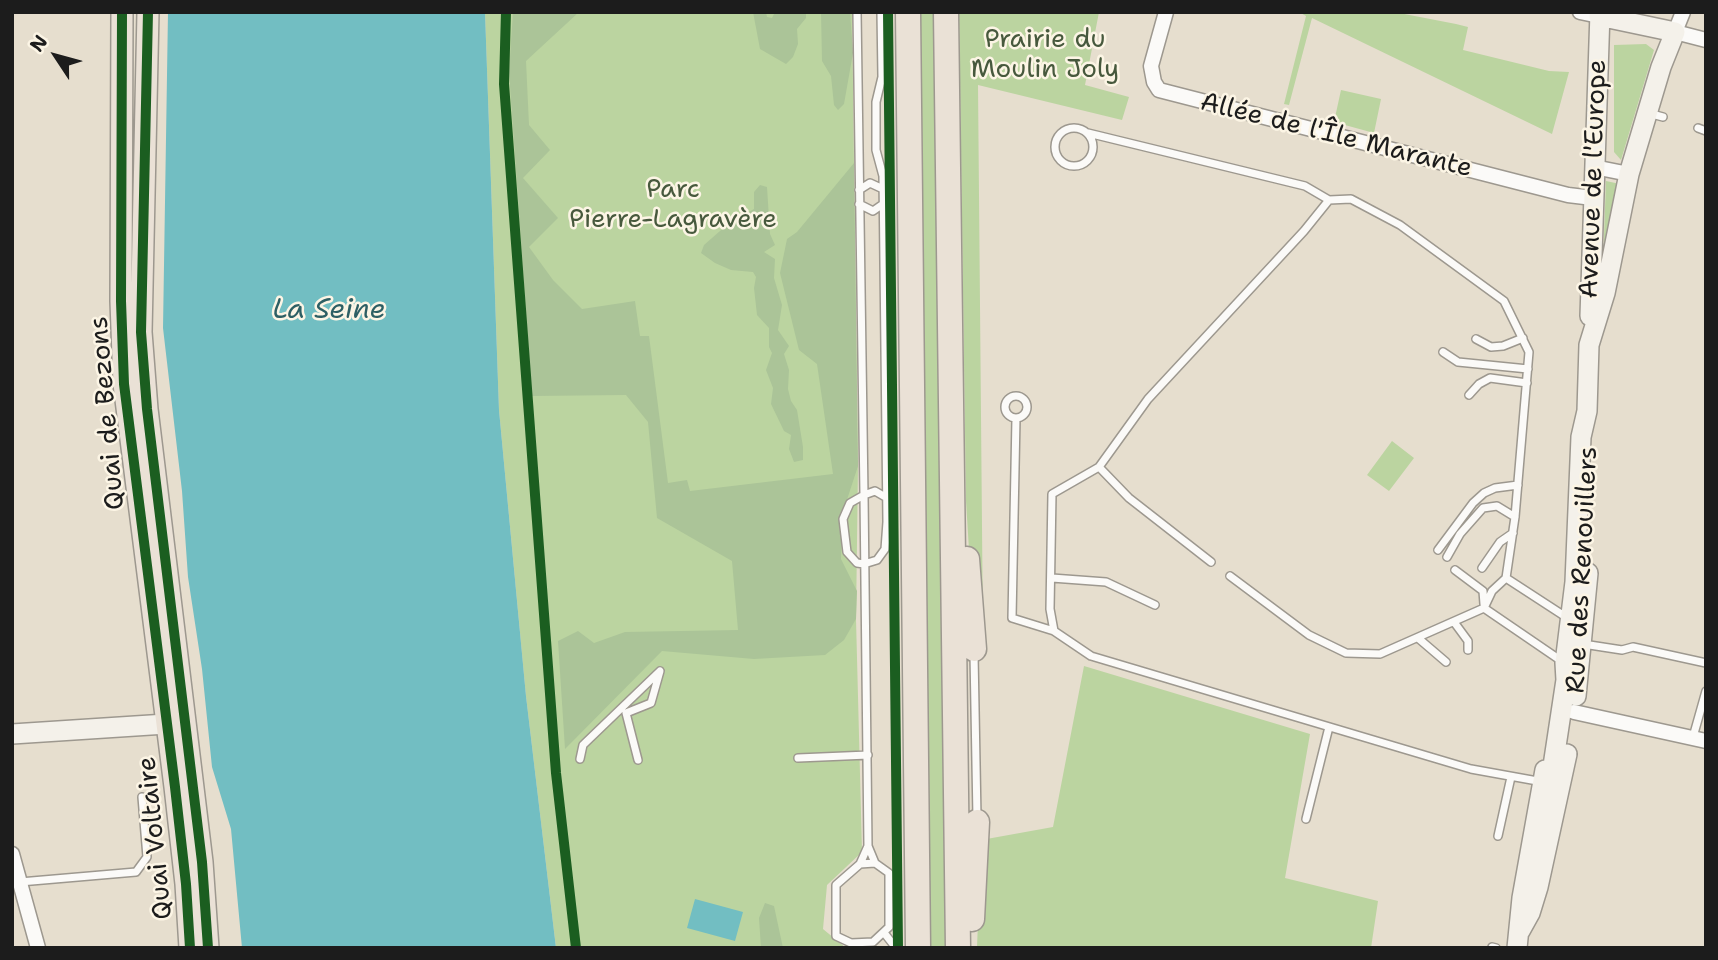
<!DOCTYPE html>
<meta charset="utf-8">
<style>
body{margin:0}
#map{position:relative;width:1718px;height:960px;overflow:hidden;background:#e6dece;font-family:"Shantell Sans",sans-serif}
canvas{display:block}
.frame{position:absolute;inset:0;border:14px solid #1c1c1c;pointer-events:none}
.north{position:absolute;left:21px;top:21px;width:70px;height:70px;-webkit-text-stroke:5px #fcf5e5;paint-order:stroke;rotate:306deg;font-size:19px;font-weight:700;line-height:28px;text-align:center;color:#1c1c1c}
.north::after{content:'';display:block;margin:auto;width:24px;height:32px;background:#1c1c1c;clip-path:polygon(50% 0,100% 100%,50% 72%,0 100%)}
</style>
<div id="map">
<canvas width="1718" height="960"></canvas>
<div class="frame"></div>
<div class="north">N</div>
</div>
<script>
const g = document.querySelector('canvas').getContext('2d');
g.lineJoin = 'round';
function paint(path, color) { g.fillStyle = color; g.fill(path, 'evenodd'); }
const poly = rows => new Path2D(rows.map(r => 'M' + r).join(''));
function stroke(path, color, width, dash) { g.strokeStyle = color; g.lineWidth = width; g.lineCap = dash ? 'butt' : 'round'; g.setLineDash(dash || []); g.stroke(path); }
function drawText(font, color, halo, rows, align = 'center') {
  g.font = font + ' "Shantell Sans",sans-serif'; g.lineWidth = 5; g.setLineDash([]); g.textBaseline = 'middle'; g.strokeStyle = halo; g.fillStyle = color; for (const [text, x, y, turn = 0] of rows) {
    g.save(); g.translate(x, y); g.rotate((+turn || 0) * Math.PI / 180); g.textAlign = isNaN(turn) ? turn : align; if (halo) g.strokeText(text, 0, 0); g.fillText(text, 0, 0); g.restore();
  }
}
const green = poly([
 [485,12,852,12,858,466,856,619,862,852,827,885,823,929,846,948,556,948,526,696,499,410],
 [915,12,939,12,948,948,926,948],
 [959,12,1099,12,1085,85,1129,97,1122,120,978,85,983,636,969,550,966,501],
 [1299,12,1394,12,1456,24,1468,27,1463,50,1549,71,1569,72,1552,134,1312,18,1289,105,1284,104,1306,16],
 [1614,45,1646,44,1654,50,1621,160,1614,152],
 [1341,90,1381,99,1374,133,1334,122],
 [1606,181,1620,184,1603,264],
 [1392,441,1414,458,1389,491,1367,475],
 [1084,666,1310,734,1285,878,1378,901,1371,948,977,948,981,840,1053,827]
]);
const forest = poly([
 [513,12,579,12,526,61,529,125,550,150,523,178,558,218,529,247,553,280,582,309,635,301,640,336,649,336,668,483,687,480,690,491,833,474,817,364,799,350,780,273,787,239,797,232,854,163,858,466,842,515,841,559,857,591,856,619,844,640,825,655,754,659,662,651,565,749,558,641,578,631,594,643,625,632,738,630,732,561,657,518,648,422,626,395,532,396,509,72],
 [753,12,766,12,767,17,772,18,775,12,806,12,806,18,797,29,798,44,793,57,786,64,760,49],
 [821,12,850,12,853,53,844,104,838,110,834,105,831,76,822,61],
 [760,185,767,187,770,234,775,245,764,252,775,259,774,278,782,305,778,330,789,346,784,354,789,370,788,389,791,401,797,410,803,447,803,460,794,462,789,449,791,435,784,431,771,404,773,388,766,370,772,353,769,347,769,328,757,315,754,288,756,277,753,272,731,270,715,263,701,253,704,245,728,224,754,209,754,192],
 [765,903,774,906,783,948,761,948,759,918]
]);
const water = poly([
 [168,12,485,12,499,410,526,696,556,948,242,948,231,829,212,767,202,669,188,577,182,491,163,328],
 [695,899,743,912,735,941,687,928]
]);
const lane = poly([
 [857,12,864,495,850,503,843,519,847,552,857,563,864,564,877,560,885,549,887,522,883,176,876,150,876,102,882,77,881,12],
 [1648,113,1663,117],
 '1055 147a19 19 0 1 1 38 0a19 19 0 1 1-38 0Z',
 [1698,128,1706,131],
 [1088,133,1305,186,1329,200],
 [859,190,870,183,883,189],
 [859,204,873,211,883,204],
 [1476,339,1491,347,1503,346,1523,338],
 [1443,352,1458,362,1528,369],
 [1469,395,1479,384,1490,378,1527,383],
 '1005 407a11 11 0 1 1 22 0a11 11 0 1 1-22 0Z',
 [1016,418,1012,618,1054,631],
 [1099,467,1052,494,1050,609,1054,631,1091,656,1471,769,1543,782],
 [1438,550,1473,503,1484,493,1495,488,1518,485],
 [1447,557,1460,534,1483,508,1497,506,1515,517],
 [1211,562,1129,498,1099,467,1148,399,1304,231,1329,200,1351,199,1400,225,1504,301,1529,352,1515,517,1506,578,1492,591,1484,608],
 [1482,568,1500,542,1513,533],
 [1455,570,1483,591,1484,604],
 [1230,576,1309,635,1346,653,1380,654,1484,608,1563,662],
 [1052,578,1106,582,1155,605],
 [1506,578,1569,619],
 [1454,622,1468,641,1468,650],
 [1418,638,1446,662],
 [1583,644,1622,650,1633,647,1706,663],
 [974,654,977,818],
 [1693,737,1706,691],
 [798,758,868,755],
 [580,759,583,745,660,671,651,703,626,713,638,760],
 [1306,819,1329,727],
 [1498,836,1511,777],
 [875,863,868,846,864,495,875,491,887,498],
 [860,864,875,863,889,873,889,927,873,942,851,943,836,936,836,885,860,864,868,846],
 [20,882,136,872,147,857,142,797],
 [885,934,896,948],
 [1492,947,1496,948]
]);
const street = poly([
 [1166,12,1151,66,1154,82,1159,90,1568,195,1593,198],
 [1580,12,1599,16],
 [1683,12,1675,32,1706,40],
 [1594,167,1629,174],
 [1574,712,1706,741],
 [12,854,38,948]
]);
const secondary = poly([
 [1590,316,1600,12],
 [1576,696,1588,573],
 [12,734,166,724],
 [1544,783,1553,766,1566,680,1565,663,1575,582,1581,437,1587,411,1589,345,1605,293,1629,174,1661,67,1675,32,1599,16],
 [1520,931,1530,913,1538,887,1567,754],
 [1517,948,1522,898,1545,770]
]);
const primary = poly([
 [122,12,121,301,124,384,175,787,186,884,190,948],
 [148,12,141,332,147,409,202,862,208,948]
]);
const highway = poly([
 [908,12,918,948],
 [946,12,958,948],
 [967,559,974,649],
 [972,919,977,822]
]);
const cycleway = poly([
 [122,12,121,301,124,384,175,787,186,884,190,948],
 [148,12,141,332,147,409,202,862,208,948],
 [506,12,504,84,556,773,576,948],
 [888,12,898,948]
]);
const parkNames = [
 ["Prairie du",1045,40],
 ["Moulin Joly",1045,70],
 ["Parc",673,190],
 ["Pierre-Lagravère",673,220]
];
const streetNames = [
 ["Allée de l'Île Marante",1336,136,14],
 ["Avenue de l'Europe",1594,179,-88],
 ["Quai de Bezons",108,413,-95],
 ["Rue des Renouillers",1583,570,-87],
 ["Quai Voltaire",156,838,-96]
];
const waterNames = [
 ["La Seine",329,311]
];
paint(green, '#bbd4a0');
paint(forest, '#abc498');
paint(water, '#72bec2');
stroke(lane, '#9d988f', 10);
stroke(street, '#9d988f', 17);
stroke(secondary, '#9d988f', 22);
stroke(primary, '#9d988f', 24);
stroke(highway, '#9d988f', 27);
stroke(lane, '#fbfaf8', 7);
stroke(street, '#fbfaf8', 14);
stroke(secondary, '#f4f1ea', 19);
stroke(primary, '#eae1d6', 21);
stroke(highway, '#eae1d6', 24);
stroke(cycleway, '#1b5e20', 10);
drawText('26px', '#47593d', '#fcf5e5', parkNames);
drawText('26px', '#1c1c1c', '#fcf5e5', streetNames);
drawText('italic 28px', '#2d5f64', '#fcf5e5', waterNames);
</script>
